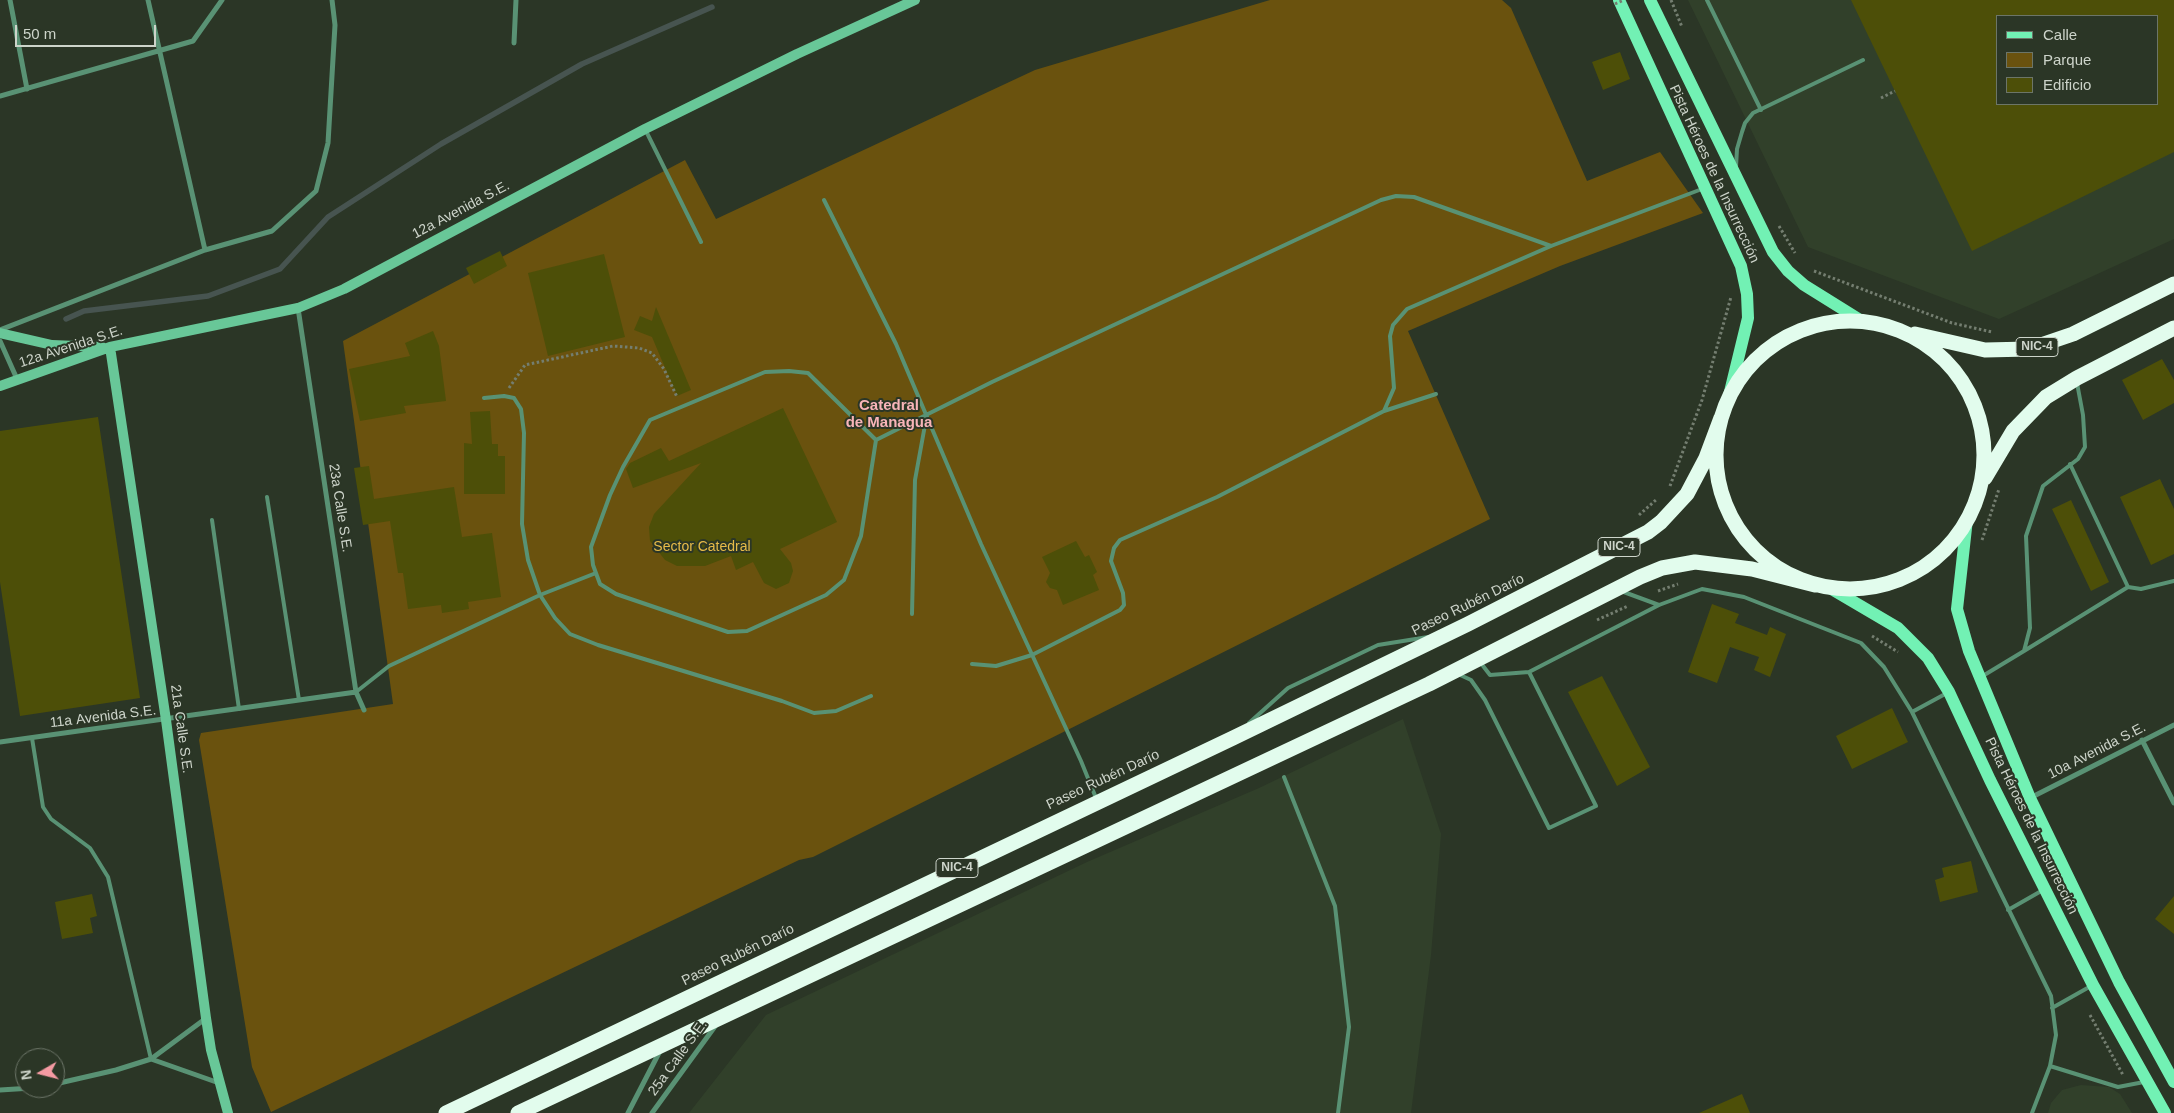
<!DOCTYPE html>
<meta charset="utf-8">
<style>
body{margin:0}
#map{position:relative;width:2174px;height:1113px;overflow:hidden;background:#2b3626;font-family:Helvetica,sans-serif}
canvas{display:block}
.legend{position:absolute;left:1996px;top:15px;width:162px;height:90px;box-sizing:border-box;background:#2b3626;border:1px solid #6c7568;margin:0;padding:6px 9px;list-style:none;font-size:15px;color:#cdd4ca}
.legend li{display:flex;align-items:center;gap:10px;height:25px}
.legend b{width:25px;border:1px solid #6c7568}
.north{position:absolute;left:15px;top:1048px;width:50px;height:50px;box-sizing:border-box;background:#2b3626;border:1px solid #6c7568;border-radius:50%;rotate:262deg;font-size:14px;font-weight:700;line-height:20px;text-align:center;color:#cdd4ca}
.north::after{content:'';display:block;margin:auto;width:18px;height:22px;background:#f49aa2;clip-path:polygon(50% 0,100% 100%,50% 72%,0 100%)}
.scale{position:absolute;left:15px;top:25px;width:141px;height:22px;box-sizing:border-box;border:2px solid #cdd4ca;border-top:0;padding-left:6px;font-size:15px;line-height:18px;white-space:nowrap;color:#cdd4ca;-webkit-text-stroke:4px #2b3626;paint-order:stroke}
</style>
<div id="map">
<canvas width="2174" height="1113"></canvas>
<ul class="legend">
<li><b style="height:6px;background:#72f1b4"></b>Calle</li>
<li><b style="height:14px;background:#6a520e"></b>Parque</li>
<li><b style="height:14px;background:#4d4f08"></b>Edificio</li>
</ul>
<div class="north">N</div>
<div class="scale">50 m</div>
</div>
<script>
const g = document.querySelector('canvas').getContext('2d');
g.lineJoin = 'round';
function paint(path, color) { g.fillStyle = color; g.fill(path, 'evenodd'); }
const poly = rows => new Path2D(rows.map(r => 'M' + r).join(''));
function stroke(path, color, width, dash) { g.strokeStyle = color; g.lineWidth = width; g.lineCap = dash ? 'butt' : 'round'; g.setLineDash(dash || []); g.stroke(path); }
function drawText(font, color, halo, rows, align = 'center') {
  g.font = font + ' Helvetica,sans-serif'; g.lineWidth = 4; g.setLineDash([]); g.textBaseline = 'middle'; g.strokeStyle = halo; g.fillStyle = color; for (const [text, x, y, turn = 0] of rows) {
    g.save(); g.translate(x, y); g.rotate((+turn || 0) * Math.PI / 180); g.textAlign = isNaN(turn) ? turn : align; if (halo) g.strokeText(text, 0, 0); g.fillText(text, 0, 0); g.restore();
  }
}
const built = poly([
 [1688,0,2174,0,2174,239,1999,319,1808,247],
 [1998,16,2158,16,2158,104,1998,104],
 [1403,719,1441,834,1431,955,1411,1113,689,1113,766,1015,1087,862,1259,788],
 [2081,1085,2109,1087,2120,1094,2132,1113,2048,1113,2051,1103,2062,1090]
]);
const green = poly([
 [1270,0,1502,0,1511,8,1587,181,1660,152,1703,213,1560,266,1408,331,1490,519,813,857,799,860,271,1112,252,1067,199,740,201,733,393,704,343,341,685,160,716,219,1035,70]
]);
const stream = poly([
 [66,319,84,311,208,296,280,269,328,217,441,144,582,64,712,7]
]);
const building = poly([
 [1851,0,2174,0,2174,152,1972,251],
 [1998,16,2158,16,2158,104,1998,104],
 [1620,52,1630,79,1603,90,1592,62],
 [500,251,507,266,474,284,466,268],
 [604,254,625,337,548,356,528,273],
 [656,307,691,390,677,396,652,337,634,330,640,316,652,321],
 [433,331,439,346,446,401,404,406,406,413,360,421,349,369,410,356,405,343],
 [2162,359,2174,380,2174,403,2143,420,2122,380],
 [783,408,837,522,780,549,791,563,793,571,789,583,776,589,764,583,753,562,736,570,731,556,705,566,677,566,665,560,650,541,649,527,654,514,701,463,633,488,626,469,630,463,661,448,669,461],
 [490,411,492,444,498,444,498,456,505,456,505,494,464,494,464,443,472,444,470,412],
 [98,417,140,698,20,716,0,582,0,431],
 [369,466,374,499,454,487,462,537,492,533,501,597,468,602,469,609,442,613,441,605,408,609,403,573,398,573,390,521,363,525,354,468],
 [2160,479,2174,509,2174,554,2151,565,2120,497],
 [2071,500,2109,582,2091,591,2052,509],
 [1076,541,1085,557,1089,555,1097,572,1093,575,1099,590,1063,605,1057,590,1050,588,1046,582,1050,573,1042,557],
 [1712,604,1739,614,1735,623,1767,635,1770,627,1786,634,1770,677,1754,670,1759,657,1730,647,1717,683,1688,672],
 [1602,676,1650,767,1617,786,1568,692],
 [1892,708,1908,742,1852,769,1836,736],
 [1971,861,1978,892,1940,902,1935,880,1944,877,1942,868],
 [92,894,97,916,90,918,93,933,62,939,55,902],
 [2174,896,2174,934,2155,919],
 [1742,1094,1750,1113,1699,1113]
]);
const path = poly([
 [1671,0,1682,27],
 [1881,98,1895,91],
 [1779,226,1795,253],
 [1814,271,1952,323,1992,332],
 [509,388,525,365,613,346,639,348,652,353,664,369,677,397],
 [1670,486,1702,400,1731,297],
 [1639,515,1657,499],
 [1982,540,1999,489],
 [1658,591,1678,584],
 [1597,620,1628,606],
 [1872,636,1898,652],
 [2090,1015,2123,1075]
]);
const lane = poly([
 [1707,0,1761,110],
 [646,131,701,242],
 [1736,167,1737,149,1742,132,1745,123,1753,113,1863,60],
 [824,200,896,344,981,544,1081,761,1096,798],
 [484,398,504,396,514,398,521,409,524,433,522,524,528,560,540,595,555,618,570,634,598,645,782,701,814,713,836,711,871,696],
 [1384,411,1394,388,1390,336,1393,325,1407,309,1551,246,1702,189],
 [876,440,808,373,789,371,765,372,650,420,623,467,610,495,591,547,593,565,600,584,616,594,728,632,747,631,826,595,844,580,861,536,876,440,992,382,1381,200,1396,196,1414,197,1551,246],
 [2070,464,2128,587],
 [267,497,299,700],
 [212,520,239,709],
 [1621,591,1659,605],
 [912,614,915,480,927,414],
 [2024,651,2128,587,2141,589,2174,581],
 [1480,662,1490,675,1529,672,1659,605,1702,589,1744,597,1861,643,1884,667,1912,712,2051,996,2056,1035,2050,1066,2032,1113],
 [972,664,996,666,1032,655,1120,610,1124,605,1123,593,1111,561,1114,548,1120,540,1217,497,1384,411,1436,394],
 [1458,674,1471,680,1485,700,1549,828,1596,806,1529,672],
 [1981,677,2024,651,2030,628,2026,536,2043,486,2078,459,2085,447,2083,415,2077,383],
 [356,692,389,666,540,595,596,573],
 [1912,712,1947,693],
 [1249,723,1288,688,1378,645,1428,637],
 [32,738,43,807,51,819,90,848,108,877,151,1059],
 [1284,777,1335,906,1349,1027,1338,1113],
 [2008,910,2043,890],
 [2052,1008,2091,986],
 [2050,1066,2118,1087,2144,1082]
]);
const street = poly([
 [10,0,27,89],
 [148,0,205,250],
 [514,43,516,0],
 [0,96,193,41,222,0],
 [298,308,356,692,364,710],
 [0,330,205,250,272,231,316,191,328,143,335,25,332,0],
 [0,341,17,379],
 [2142,740,2174,803],
 [0,742,356,692],
 [2030,798,2174,725],
 [151,1059,219,1083],
 [55,1084,116,1070,151,1059,205,1019],
 [0,1090,32,1088],
 [628,1113,661,1049],
 [652,1113,716,1025]
]);
const secondary = poly([
 [0,333,52,345,102,347],
 [110,347,166,720,206,1018,211,1050,228,1113],
 [0,386,110,347,298,308,344,289,645,129,797,54,915,0]
]);
const primary = poly([
 [1619,0,1741,266,1747,294,1748,318,1729,396],
 [1650,0,1773,252,1788,271,1804,285,1865,323],
 [1967,519,1957,609,1969,651,2030,798,2119,982,2174,1082],
 [1830,588,1898,628,1928,658,1949,692,1990,780,2093,985,2165,1113]
]);
const highway = poly([
 '1716 455a134 134 0 1 1 268 0a134 134 0 1 1-268 0Z',
 [1915,334,1985,350,2029,349,2073,334,2174,284],
 [1985,478,2013,431,2046,397,2077,378,2174,328],
 [446,1113,1233,738,1468,624,1648,532,1661,522,1687,494,1706,458,1721,418],
 [518,1113,1429,684,1640,577,1662,568,1695,562,1752,569,1815,585]
]);
const pathBridge = poly([
 [1615,4,1624,0]
]);
const shields = [
 [2037,347,42],
 [1619,547,42],
 [957,868,42]
];
const shieldNames = [
 ["NIC-4",2037,347],
 ["NIC-4",1619,547],
 ["NIC-4",957,868]
];
const streetNames = [
 ["Pista Héroes de la Insurrección",1714,174,65],
 ["12a Avenida S.E.",461,210,-28],
 ["12a Avenida S.E.",71,347,-18],
 ["23a Calle S.E.",340,508,81],
 ["Paseo Rubén Darío",1468,605,-26],
 ["11a Avenida S.E.",103,717,-7],
 ["21a Calle S.E.",181,729,82],
 ["10a Avenida S.E.",2097,751,-27],
 ["Paseo Rubén Darío",1103,780,-25],
 ["Pista Héroes de la Insurrección",2031,826,64],
 ["Paseo Rubén Darío",738,955,-26],
 ["25a Calle S.E.",678,1058,-54]
];
const parkNames = [
 ["Sector Catedral",702,547]
];
const neighbourhoodNames = [
 ["Catedral",889,406],
 ["de Managua",889,423]
];
paint(built, '#31402a');
paint(green, '#6a520e');
stroke(stream, '#475450', 5.5);
paint(building, '#4d4f08');
stroke(path, '#747e70', 3, [2.5, 2.5]);
stroke(lane, '#599274', 4);
stroke(street, '#599274', 5);
stroke(secondary, '#68c798', 10);
stroke(primary, '#72f1b4', 12);
stroke(highway, '#e2fced', 15);
stroke(pathBridge, '#747e70', 3, [2.5, 2.5]);
for (const [x, y, w] of shields) { const box = new Path2D(); box.roundRect(x - w / 2, y - 9.5, w, 19, 4); g.fillStyle = '#2b3626'; g.fill(box); stroke(box, '#cdd4ca', 1); }
drawText('bold 12px', '#cdd4ca', null, shieldNames);
drawText('14px', '#cdd4ca', '#2b3626', streetNames);
drawText('14px', '#e7bb48', '#2b3626', parkNames);
drawText('bold 15px', '#f8b4b8', '#2b3626', neighbourhoodNames);
</script>
